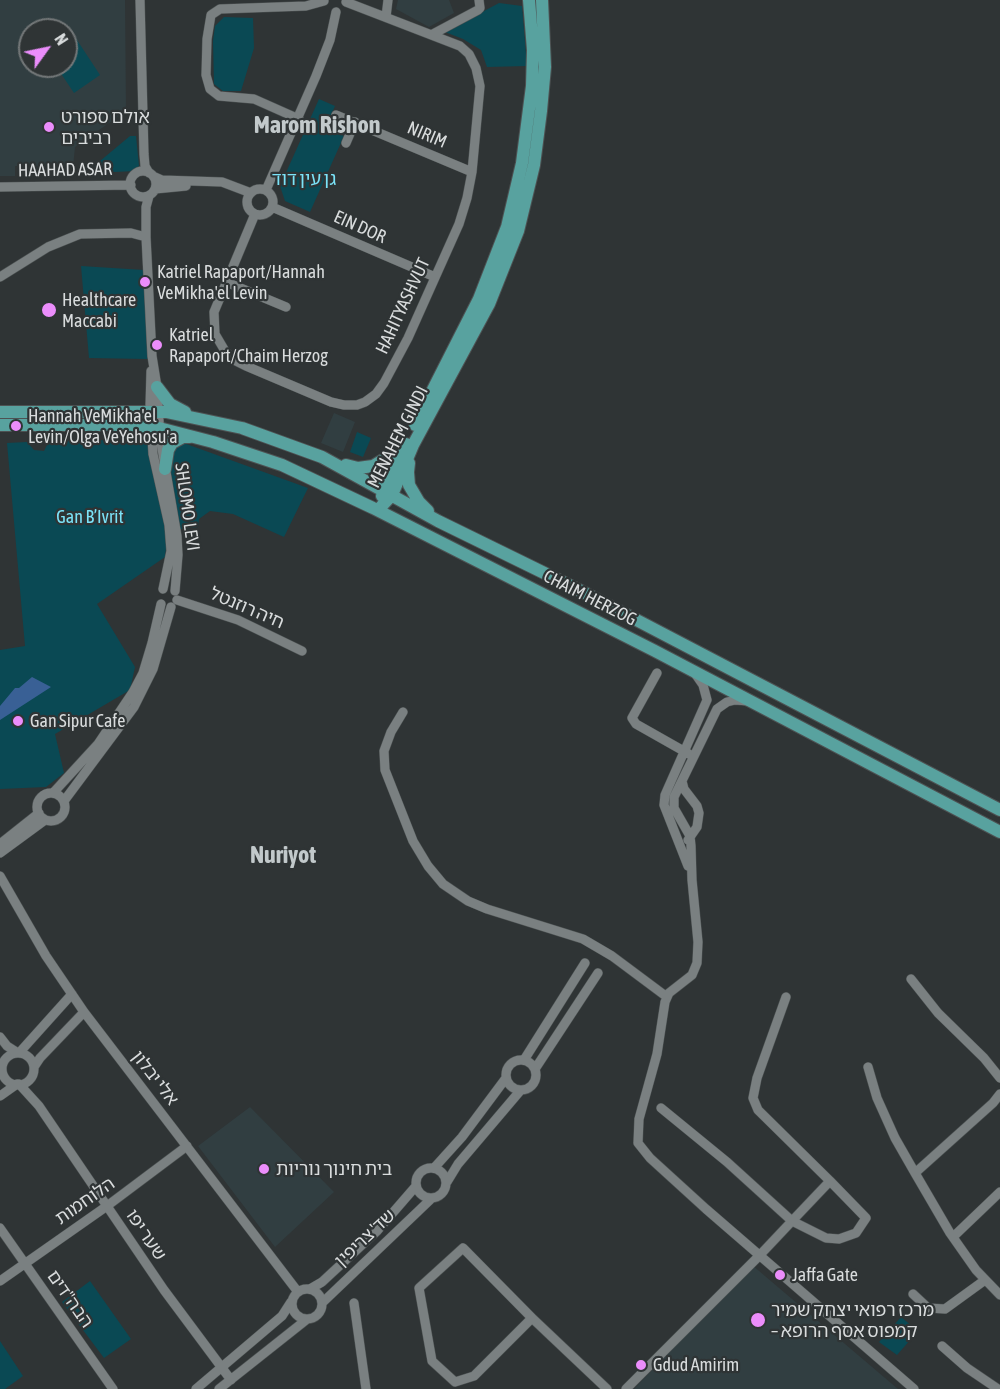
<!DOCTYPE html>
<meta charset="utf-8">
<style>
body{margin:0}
#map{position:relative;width:1000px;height:1389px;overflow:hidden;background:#2f3435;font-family:"Asap Condensed",sans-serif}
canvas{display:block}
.north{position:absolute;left:18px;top:18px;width:60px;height:60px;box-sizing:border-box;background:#2f3435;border:2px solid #737778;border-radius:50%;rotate:57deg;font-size:16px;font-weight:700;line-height:24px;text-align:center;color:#d9dcdd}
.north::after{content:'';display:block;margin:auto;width:21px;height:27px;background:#eb8dfb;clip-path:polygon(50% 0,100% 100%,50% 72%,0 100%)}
</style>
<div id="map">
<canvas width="1000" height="1389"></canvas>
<div class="north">N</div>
</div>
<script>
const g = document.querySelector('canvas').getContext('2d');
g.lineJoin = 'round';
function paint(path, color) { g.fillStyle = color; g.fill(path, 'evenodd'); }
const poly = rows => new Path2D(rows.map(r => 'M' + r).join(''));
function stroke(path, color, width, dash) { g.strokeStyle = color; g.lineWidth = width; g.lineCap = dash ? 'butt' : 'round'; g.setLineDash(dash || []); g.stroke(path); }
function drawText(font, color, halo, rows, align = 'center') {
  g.font = font + ' "Asap Condensed","Noto Sans Hebrew",sans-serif'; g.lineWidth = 4.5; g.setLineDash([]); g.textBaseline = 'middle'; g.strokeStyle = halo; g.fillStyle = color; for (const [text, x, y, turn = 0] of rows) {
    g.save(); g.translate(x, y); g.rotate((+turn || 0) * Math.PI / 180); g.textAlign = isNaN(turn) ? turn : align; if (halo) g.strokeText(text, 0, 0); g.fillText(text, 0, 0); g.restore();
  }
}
const built = poly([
 [0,0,125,0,126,111,75,147,73,167,15,166,15,176,0,176],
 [30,30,66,30,66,66,30,66],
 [398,0,449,0,454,13,429,27,396,9],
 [334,413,355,422,343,452,321,443],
 [250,1107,334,1192,275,1247,198,1146],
 [752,1265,898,1389,634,1389]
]);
const green = poly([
 [499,3,522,6,527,66,487,67,481,50,463,39,445,32],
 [224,17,253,18,254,48,241,91,223,91,214,84,213,41,215,26],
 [75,37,100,75,74,93,56,66,66,66,66,43],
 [319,99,335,106,331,115,338,119,334,132,344,136,310,212,285,201,280,186],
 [130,136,136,136,139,166,135,171,94,173,94,166],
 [81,266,144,270,148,359,89,358],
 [357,432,371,438,363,457,350,452],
 [119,440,178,441,308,488,284,537,233,514,210,511,199,519,198,527,168,531,165,557,97,604,135,667,130,690,55,734,64,773,46,787,0,789,0,650,25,646,7,443,27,442,34,450,44,451,49,441],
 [90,1281,131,1339,104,1358,62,1302],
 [901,1317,918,1331,897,1355,879,1342],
 [0,1341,23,1376,5,1389,0,1389]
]);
const water = poly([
 [32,677,51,687,0,720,0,706,15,688,19,688]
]);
const minor = poly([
 [140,0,144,154,145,166,149,173],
 [386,17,388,0],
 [433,34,478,10,480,8,479,0],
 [336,115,472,172],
 [299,119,254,99,219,96,210,89,206,75,207,39,211,15,220,9,306,6,324,1],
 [346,143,355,122],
 '130 184a13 13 0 1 1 26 0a13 13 0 1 1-26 0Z',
 [153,176,162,180,222,182,251,193],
 [0,187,131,185],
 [155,189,186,186],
 '247 202a13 13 0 1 1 26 0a13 13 0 1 1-26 0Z',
 [266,190,316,76,330,40,336,12],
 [149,196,146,207,146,237,152,356,157,387,160,437,177,536,178,555,175,591],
 [272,207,435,277],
 [255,214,214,312,215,334,225,351,234,360,246,366,331,402,344,405,357,405,365,402,376,394,384,383,408,338,459,224,467,198,472,172,480,86,476,68,469,54,460,46,346,2],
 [0,277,48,247,80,234,131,233,146,237],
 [226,282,286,307],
 [151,371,150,406,153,454,169,525,171,551,163,589],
 [177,600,238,620,302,651],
 [657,673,632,718,636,724,689,754],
 [748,701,735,700,727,702,717,709,674,797,674,808,690,836,691,846,692,880,698,942,697,963,692,975,669,993,665,1002,657,1054,639,1119,638,1143,650,1158,706,1209,914,1389],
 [403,712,391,732,384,751,385,770,413,841,428,866,443,884,468,901,487,909,583,939,612,956,667,997],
 [682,781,684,789,697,806,699,813,697,827,688,840],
 [53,793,98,744,133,692,143,673,152,643,161,604],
 '37 807a14 14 0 1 1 28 0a14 14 0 1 1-28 0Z',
 [64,801,134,707,153,669,171,607],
 [0,844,39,813],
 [0,853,45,820],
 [688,866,664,805,665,795,707,700,703,685,694,672],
 [0,876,46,956,84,1012,298,1292],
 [911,979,938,1013,984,1058,1000,1078],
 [786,997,757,1078,753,1098,758,1110,830,1181],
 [0,1037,7,1046,18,1053],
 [19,1053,72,994],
 '2 1069a16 16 0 1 1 32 0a16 16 0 1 1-32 0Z',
 '506 1075a15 15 0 1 1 30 0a15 15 0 1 1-30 0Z',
 [524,1060,585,963],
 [34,1067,40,1058,84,1012],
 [868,1067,877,1098,895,1138,915,1173,950,1233,976,1270,1000,1295],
 [535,1069,598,973],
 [19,1084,39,1106,164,1290,231,1380],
 [0,1096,17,1084],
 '416 1183a15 15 0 1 1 30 0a15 15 0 1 1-30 0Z',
 [434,1168,462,1137,506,1078],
 [915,1173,993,1103,1000,1094],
 [447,1182,458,1164,520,1091],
 [0,1228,113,1389],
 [953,1237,1000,1192],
 [0,1281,107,1206,187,1146],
 '292 1304a15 15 0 1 1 30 0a15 15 0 1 1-30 0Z',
 [310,1289,322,1282,377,1231,416,1186],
 [913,1294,928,1308,945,1309,985,1280],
 [322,1303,431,1199],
 [354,1303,366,1389],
 [532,1318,474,1376,455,1382,432,1361,419,1288,463,1248,532,1318,607,1389],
 [942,1346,967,1368,998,1389],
 [196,1389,282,1316,291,1302],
 [219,1389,306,1320],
 [626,1389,759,1256,792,1221,830,1181,866,1218,856,1233,839,1239,826,1238,792,1221,727,1162,661,1108]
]);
const major = poly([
 [157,387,170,404,185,412],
 [0,412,166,412,242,428,322,457,438,521,581,591,1000,810],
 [0,425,107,425,159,428,213,442,282,465,373,508,655,651,1000,832],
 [415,425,479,299,507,227,522,163,532,86,533,50,529,0],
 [409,463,408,472,409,485,419,502,428,511],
 [346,465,358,468,373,466,391,455,401,445],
 [165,469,168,450,172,443,183,437,190,437],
 [382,496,406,444],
 [378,510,392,495,413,445,489,304,518,231,534,165,541,111,545,67,542,0]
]);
const markers = [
 [49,127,6,"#eb8dfb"],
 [145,282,6,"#eb8dfb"],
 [49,310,8,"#eb8dfb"],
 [157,345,6,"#eb8dfb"],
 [16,426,6,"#eb8dfb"],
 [18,721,6,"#eb8dfb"],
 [264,1169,6,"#eb8dfb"],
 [780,1275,6,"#eb8dfb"],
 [758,1320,8,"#eb8dfb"],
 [641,1365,6,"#eb8dfb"]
];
const poiNames = [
 ["אולם ספורט",61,117],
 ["רביבים",61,138],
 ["Katriel Rapaport/Hannah",157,272],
 ["VeMikha'el Levin",157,293],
 ["Healthcare",62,300],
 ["Maccabi",62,321],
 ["Katriel",169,335],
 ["Rapaport/Chaim Herzog",169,356],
 ["Hannah VeMikha'el",28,416],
 ["Levin/Olga VeYehosu'a",28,437],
 ["Gan Sipur Cafe",30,721],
 ["בית חינוך נוריות",276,1169],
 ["Jaffa Gate",792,1275],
 ["מרכז רפואי יצחק שמיר",771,1310],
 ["– קמפוס אסף הרופא",771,1331],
 ["Gdud Amirim",653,1365]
];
const streetNames = [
 ["NIRIM",427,135,23],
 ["HAAHAD ASAR",65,170,-1],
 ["EIN DOR",360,227,24],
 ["HAHITYASHVUT",403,306,-65],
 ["MENAHEM GINDI",398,437,-63],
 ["SHLOMO LEVI",187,507,82],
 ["CHAIM HERZOG",590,598,27],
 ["חיה רוזנטל",247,608,23],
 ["אלי יבלון",155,1078,52],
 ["הלוחמות",85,1201,-35],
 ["שער יפו",146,1235,56],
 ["שד' צריפין",365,1238,-43],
 ["הבה\"דים",70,1299,55]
];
const parkNames = [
 ["גן עין דוד",304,179],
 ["Gan B’Ivrit",90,517]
];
const districtNames = [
 ["Marom Rishon",317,125],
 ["Nuriyot",283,855]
];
paint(built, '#313e41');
paint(green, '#0a4954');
paint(water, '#396095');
stroke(minor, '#4d5253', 10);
stroke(major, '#4d5253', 14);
stroke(minor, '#7a8081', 9);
stroke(major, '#58a29f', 12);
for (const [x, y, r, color] of markers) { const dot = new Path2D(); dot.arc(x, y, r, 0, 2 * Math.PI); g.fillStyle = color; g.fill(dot); stroke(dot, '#2f3435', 2); }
drawText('18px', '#d9dcdd', '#2f3435', poiNames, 'left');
drawText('18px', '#d9dcdd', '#2f3435', streetNames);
drawText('18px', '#7be3f8', '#2f3435', parkNames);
drawText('bold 24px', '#c2c9cb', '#2f3435', districtNames);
</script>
